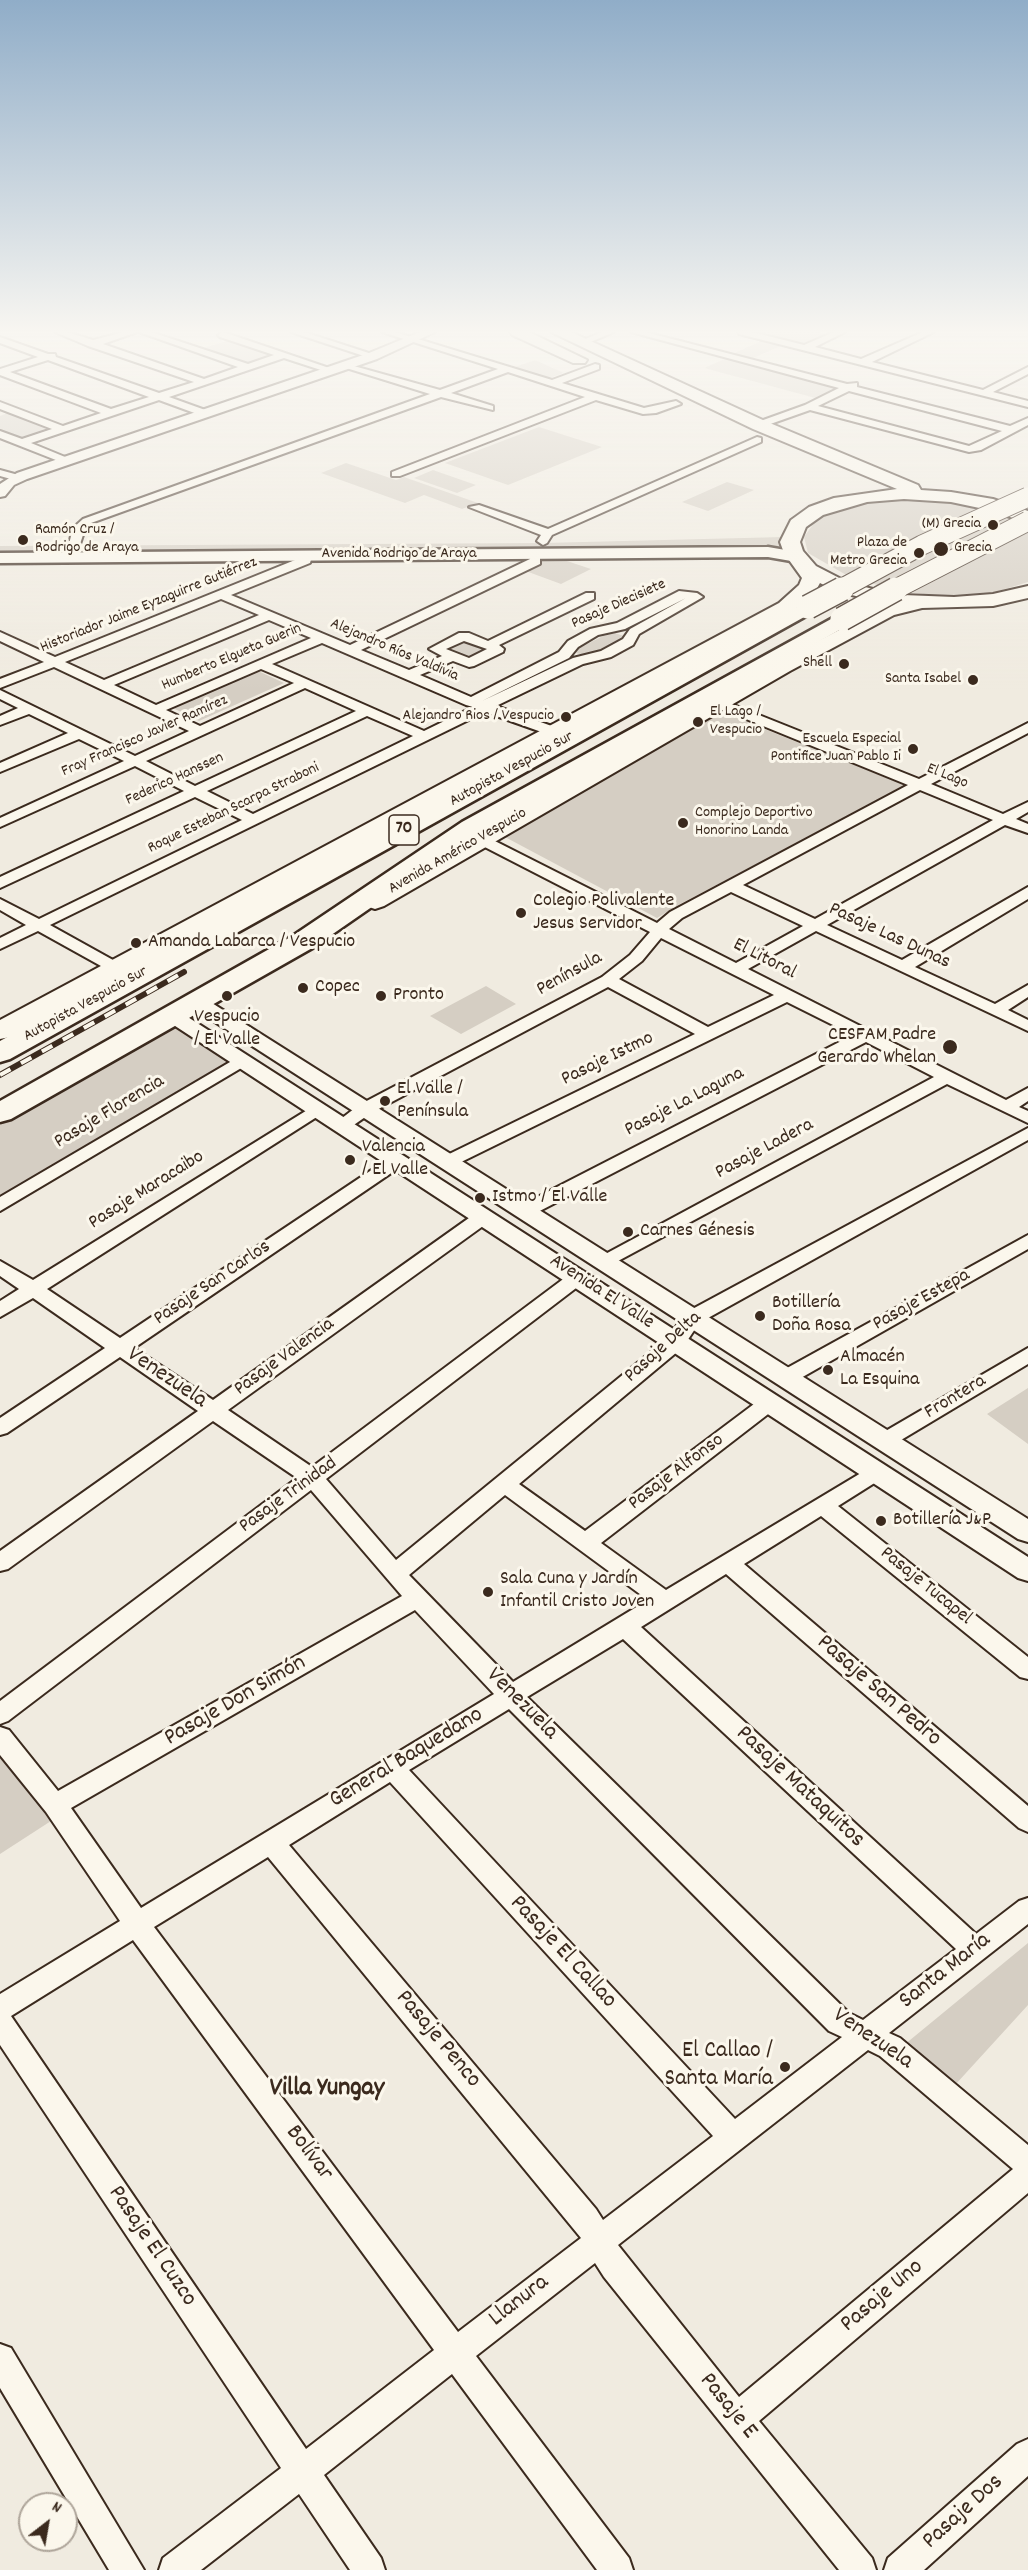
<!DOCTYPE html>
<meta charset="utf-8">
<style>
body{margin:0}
#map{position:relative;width:1028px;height:2570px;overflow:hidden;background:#f0ebe0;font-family:Dekko,sans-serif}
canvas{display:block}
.north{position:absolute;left:18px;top:2492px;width:60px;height:60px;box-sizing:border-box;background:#fbf7ec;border:2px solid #aea59a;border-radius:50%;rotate:31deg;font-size:16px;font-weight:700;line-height:24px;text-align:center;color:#3b2a1e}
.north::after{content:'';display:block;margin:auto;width:21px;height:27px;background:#3b2a1e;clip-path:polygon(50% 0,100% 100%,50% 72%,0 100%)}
</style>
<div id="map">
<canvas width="1028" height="2570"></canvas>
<div class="north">N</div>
</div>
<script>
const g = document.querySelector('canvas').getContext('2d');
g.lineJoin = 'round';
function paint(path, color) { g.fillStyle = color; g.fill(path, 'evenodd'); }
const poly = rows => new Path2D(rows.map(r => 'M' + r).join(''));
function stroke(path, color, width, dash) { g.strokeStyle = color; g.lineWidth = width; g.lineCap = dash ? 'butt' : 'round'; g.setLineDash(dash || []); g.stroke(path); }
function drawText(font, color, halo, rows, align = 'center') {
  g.font = font + ' Dekko,sans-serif'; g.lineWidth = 6; g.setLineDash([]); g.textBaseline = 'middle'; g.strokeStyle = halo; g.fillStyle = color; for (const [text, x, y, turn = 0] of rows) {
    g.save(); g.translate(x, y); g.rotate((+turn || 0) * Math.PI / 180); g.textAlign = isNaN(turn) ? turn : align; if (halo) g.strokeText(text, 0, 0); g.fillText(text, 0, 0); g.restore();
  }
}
const green = poly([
 [748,332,817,332,826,335,806,344,799,344],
 [766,339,785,344,749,360,730,355],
 [230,340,277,355,248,365,200,349],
 [729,357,844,388,819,399,704,368],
 [535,360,564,373,546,379,512,368],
 [13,411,56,428,21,440,0,431,0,416],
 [539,427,602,447,508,485,445,463],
 [346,463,396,480,404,477,478,503,462,509,424,495,405,503,321,473],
 [433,470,476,485,457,493,414,478],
 [727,482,754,490,708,511,682,502],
 [881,499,943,501,1004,513,1016,518,1028,526,1028,582,986,595,941,596,897,591,848,576,808,553,804,537,816,520,850,505],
 [783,537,787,554,0,556,0,546,543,543],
 [548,558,561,559,591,569,561,584,523,570],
 [615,633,624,636,619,641,594,653,583,655,576,653,579,648,603,636],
 [464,636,496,649,468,662,437,649],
 [254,669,284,683,199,721,169,706],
 [722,712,907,786,680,904,657,918,505,837],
 [486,986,516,1004,461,1034,430,1016],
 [170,1024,231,1062,0,1200,0,1125],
 [1028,1388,1028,1444,987,1414],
 [0,1754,51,1821,0,1854],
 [1028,1943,1028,2005,955,2085,904,2045]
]);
const minor = poly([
 [55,332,67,332,93,340,124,332,137,332,103,344,204,379,238,367,139,332,151,332,248,364,274,355,220,337,218,335,223,332,335,370,330,373,284,358,169,397,208,411,208,415,200,415,159,400,31,443,70,459,71,461,66,464,0,438,0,431,22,439,52,429,0,409,0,402,63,426,101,413,0,375,0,369,38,357,0,343,0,337,48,354,55,354,56,357,159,393,194,382,88,346,55,332],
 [48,360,149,397,111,409,10,372,48,360],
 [291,332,304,332,378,356,370,358,291,332],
 [382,332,395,332,552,380,595,364,599,365,599,369,562,383,644,408,676,401,681,404,656,413,643,414,596,400,400,476,392,476,392,472,585,397,508,372,451,393,493,406,493,410,441,397,91,523,85,529,79,547,69,544,73,528,83,519,430,394,343,367,343,363,440,390,498,369,382,332],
 [602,332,614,332,586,344,578,342,602,332],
 [631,332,645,332,847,384,857,383,857,387,1010,426,1028,418,1028,425,981,450,969,452,810,410,759,428,755,427,755,423,805,405,839,388,631,332],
 [849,391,1002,431,969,446,818,406,849,391],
 [738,332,752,332,804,345,834,332,845,332,815,347,861,359,923,332,934,332,872,362,983,390,1028,367,1028,374,993,392,1028,401,1028,407,739,334,738,332],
 [757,437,761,438,761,442,552,535,547,543,543,545,537,541,541,535,469,507,479,505,548,529,757,437],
 [0,470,22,476,24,478,18,481,0,476,0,470],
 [306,552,312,556,310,563,231,595,350,645,530,559,532,552,540,552,540,564,361,650,409,670,442,656,429,649,459,633,469,633,488,641,586,593,594,593,594,599,499,645,504,649,503,652,474,666,469,667,453,661,420,675,471,697,559,652,568,641,590,629,617,623,679,591,697,593,703,597,639,634,633,645,611,657,583,664,496,706,560,729,560,735,550,735,485,712,50,925,122,965,124,968,122,971,110,971,38,931,0,949,0,938,26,925,0,910,0,899,39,919,242,820,195,797,0,888,0,877,184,791,135,766,0,827,0,818,124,761,79,739,0,772,0,763,68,733,29,714,0,725,0,716,18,708,0,699,0,690,135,756,189,731,54,667,0,688,0,679,44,662,0,641,0,632,55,657,300,558,302,553,306,552],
 [686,598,630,629,623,639,601,651,573,658,482,701,569,658,578,647,598,635,625,629,686,598],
 [221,599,259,615,104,680,65,662,221,599],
 [269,620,311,638,156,705,114,685,269,620],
 [464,641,487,649,469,658,446,649,464,641],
 [322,643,466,705,473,707,424,731,272,664,322,643],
 [261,669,294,683,200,726,166,710,261,669],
 [305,688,356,711,195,786,146,761,305,688],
 [367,716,413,736,253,814,207,791,367,716],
 [719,699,919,779,1028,723,1028,733,931,784,1003,814,1028,802,1028,812,1016,819,1028,824,1028,833,1005,825,827,925,902,960,1028,887,1028,899,915,967,995,1004,1028,985,1028,997,1008,1010,1028,1020,1028,1031,816,931,748,969,1006,1100,1028,1088,1028,1101,1019,1107,1028,1111,1028,1123,947,1084,605,1268,598,1266,595,1262,598,1258,934,1077,866,1042,532,1215,518,1215,516,1211,518,1207,853,1035,787,1002,453,1166,441,1166,438,1162,441,1158,695,1034,608,987,371,1113,348,1129,342,1130,333,1125,359,1105,602,977,630,955,650,932,475,842,473,839,475,836,485,836,657,923,670,912,908,785,714,706,712,703,719,699],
 [920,790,993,820,815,919,743,885,920,790],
 [731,892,803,926,736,963,669,929,682,918,731,892],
 [661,938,774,995,708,1027,619,979,642,961,661,938],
 [242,1055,251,1060,248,1064,0,1211,0,1197,242,1055],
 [317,1104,323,1105,326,1109,323,1113,47,1289,120,1338,391,1157,403,1157,406,1161,403,1165,134,1348,213,1400,476,1213,490,1213,492,1217,490,1221,228,1410,312,1467,570,1274,584,1274,587,1278,584,1282,326,1479,396,1560,669,1337,685,1313,1028,1128,1028,1140,699,1323,683,1347,519,1484,585,1531,762,1398,769,1396,776,1398,779,1403,776,1408,601,1543,666,1590,876,1464,884,1467,887,1472,884,1477,838,1506,1028,1657,1028,1679,1020,1677,821,1516,744,1564,1028,1806,1028,1832,1019,1828,726,1574,641,1627,976,1934,1019,1901,1028,1898,1028,1924,889,2033,900,2038,1028,2145,1028,2193,759,2421,872,2558,876,2570,839,2570,604,2277,595,2263,476,2356,629,2558,633,2570,597,2570,452,2374,324,2475,381,2558,385,2570,350,2570,299,2494,201,2570,159,2570,163,2558,281,2468,0,2045,0,1994,120,1921,46,1812,0,1755,0,1727,9,1730,58,1791,402,1596,311,1490,8,1721,0,1724,0,1701,297,1478,213,1421,8,1569,0,1571,0,1551,198,1411,120,1357,7,1433,0,1435,0,1418,105,1348,33,1298,0,1317,0,1301,19,1289,0,1276,0,1261,33,1280,317,1104],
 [505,1495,648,1600,513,1682,409,1575,505,1495],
 [415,1610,494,1694,141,1908,71,1808,415,1610],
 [623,1639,956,1949,863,2020,849,2013,527,1697,623,1639],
 [509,1709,829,2031,842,2037,735,2119,409,1770,509,1709],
 [390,1782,713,2136,603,2220,596,2209,289,1845,390,1782],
 [268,1857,581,2238,458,2332,154,1927,268,1857],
 [133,1940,434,2350,306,2449,11,2016,133,1940],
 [868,2050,880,2056,1013,2169,739,2397,618,2245,868,2050],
 [1028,1235,1028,1249,792,1383,785,1385,778,1383,775,1378,778,1373,1028,1235],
 [1028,1348,1028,1364,891,1446,884,1449,877,1446,873,1441,877,1436,1028,1348],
 [0,2344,11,2348,144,2570,109,2570,0,2388,0,2344],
 [1028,2439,1028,2476,924,2570,884,2570,888,2558,1017,2444,1028,2439]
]);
const tertiary = poly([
 [420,332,435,332,377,359,27,479,14,485,5,496,0,497,0,484,17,473,369,353,420,332],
 [197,996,204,998,1028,1519,1028,1542,1018,1539,190,1006,187,1002,190,998,197,996],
 [173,1010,180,1012,1028,1557,1028,1581,1018,1578,166,1020,163,1016,166,1012,173,1010]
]);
const secondary = poly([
 [768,547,803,553,805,557,797,562,768,557,0,563,0,553,768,547]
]);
const primary = poly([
 [510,332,529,332,587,360,585,363,573,363,512,335,510,332],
 [551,332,571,332,765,421,918,485,921,490,951,492,993,499,1028,511,1028,523,989,510,951,502,904,499,867,502,823,515,806,527,800,542,803,551,816,566,849,583,873,589,903,595,954,597,993,594,1028,586,1028,598,993,606,922,608,894,615,790,671,384,906,375,909,366,906,362,901,366,896,776,663,889,604,835,591,820,583,815,592,793,611,10,1037,0,1039,0,1020,779,603,799,585,802,578,784,553,780,542,791,520,809,507,834,498,897,489,753,429,551,332]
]);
const motorway = poly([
 [808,601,815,603,819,607,815,611,10,1059,0,1062,0,1041,808,601],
 [842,613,850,614,853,619,850,624,480,832,314,947,11,1119,0,1122,0,1101,294,935,462,822,842,613]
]);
const rail = poly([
 [0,1075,184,972]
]);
const motorwayBridgeFar1 = poly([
 [839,590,922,545,1028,497],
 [894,590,1028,521]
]);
const motorwayBridge = poly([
 [808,607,842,589],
 [842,619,896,589]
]);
const markers = [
 [993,525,6,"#3b2a1e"],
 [23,540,6,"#3b2a1e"],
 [941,549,8,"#3b2a1e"],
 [919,553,6,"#3b2a1e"],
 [844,664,6,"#3b2a1e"],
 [973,680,6,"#3b2a1e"],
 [566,717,6,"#3b2a1e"],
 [698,722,6,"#3b2a1e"],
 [913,749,6,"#3b2a1e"],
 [683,823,6,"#3b2a1e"],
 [521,913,6,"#3b2a1e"],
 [136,943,6,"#3b2a1e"],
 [303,988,6,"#3b2a1e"],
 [227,996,6,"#3b2a1e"],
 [381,996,6,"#3b2a1e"],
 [950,1047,8,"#3b2a1e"],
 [385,1101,6,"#3b2a1e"],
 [350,1160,6,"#3b2a1e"],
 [480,1198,6,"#3b2a1e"],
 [628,1232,6,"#3b2a1e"],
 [760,1316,6,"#3b2a1e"],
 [828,1370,6,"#3b2a1e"],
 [881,1521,6,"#3b2a1e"],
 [488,1592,6,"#3b2a1e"],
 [785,2067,6,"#3b2a1e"]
];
const farPoinames = [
 ["(M) Grecia",981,525],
 ["Ramón Cruz /",35,531,"left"],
 ["Rodrigo de Araya",35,549,"left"],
 ["Plaza de",907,544],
 ["Metro Grecia",907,562],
 ["Grecia",954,549,"left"],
 ["Shell",832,664],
 ["Santa Isabel",961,680],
 ["El Lago /",710,713,"left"],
 ["Vespucio",710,731,"left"],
 ["Alejandro Rios / Vespucio",554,717],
 ["Escuela Especial",901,740],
 ["Pontifice Juan Pablo Ii",901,758],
 ["Complejo Deportivo",695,814,"left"],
 ["Honorino Landa",695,832,"left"]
];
const farStreetnames = [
 ["Avenida Rodrigo de Araya",399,555],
 ["Pasaje Diecisiete",619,605,-24],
 ["Historiador Jaime Eyzaguirre Gutiérrez",149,606,-22],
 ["Alejandro Ríos Valdivia",394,651,23],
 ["Humberto Elgueta Guerin",232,658,-23],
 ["Fray Francisco Javier Ramírez",145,737,-24],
 ["Autopista Vespucio Sur",512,770,-29],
 ["El Lago",947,777,22],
 ["Federico Hanssen",175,780,-25],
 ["Roque Esteban Scarpa Straboni",234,809,-26],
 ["Avenida Américo Vespucio",458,852,-30],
 ["Autopista Vespucio Sur",86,1005,-29]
];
const shields = [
 [404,830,30]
];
const shieldNames = [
 ["70",404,830]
];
const poiNames = [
 ["Colegio Polivalente",533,902],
 ["Jesus Servidor",533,925],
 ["Amanda Labarca / Vespucio",148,943],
 ["Copec",315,988],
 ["Pronto",393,996],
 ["Vespucio",227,1018,"center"],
 ["/ El Valle",227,1041,"center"],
 ["CESFAM Padre",936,1036,"right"],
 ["Gerardo Whelan",936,1059,"right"],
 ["El Valle /",397,1090],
 ["Península",397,1113],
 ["Valencia",362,1148],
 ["/ El Valle",362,1171],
 ["Istmo / El Valle",492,1198],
 ["Carnes Génesis",640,1232],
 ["Botillería",772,1304],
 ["Doña Rosa",772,1327],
 ["Almacén",840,1358],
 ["La Esquina",840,1381],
 ["Botillería J&P",893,1521],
 ["Sala Cuna y Jardín",500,1580],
 ["Infantil Cristo Joven",500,1603]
];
const streetNames = [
 ["Pasaje Las Dunas",889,937,25],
 ["El Litoral",764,960,27],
 ["Península",570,975,-29],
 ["Pasaje Istmo",608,1060,-26],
 ["Pasaje La Laguna",685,1103,-27],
 ["Pasaje Florencia",110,1113,-31],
 ["Pasaje Ladera",765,1150,-28],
 ["Pasaje Maracaibo",147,1191,-32],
 ["Pasaje San Carlos",213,1284,-34],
 ["Avenida El Valle",601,1293,33],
 ["Pasaje Estepa",922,1301,-29],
 ["Pasaje Delta",664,1348,-42],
 ["Pasaje Valencia",285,1358,-36],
 ["Frontera",956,1398,-31],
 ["Pasaje Alfonso",677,1473,-37],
 ["Pasaje Trinidad",289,1496,-36],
 ["Pasaje Tucapel",925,1587,39]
];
const nearStreetnames = [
 ["Venezuela",166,1379,34],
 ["Pasaje San Pedro",878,1692,41],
 ["Pasaje Don Simón",236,1702,-30],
 ["Venezuela",521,1705,45],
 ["General Baquedano",407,1759,-31],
 ["Pasaje Mataquitos",799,1788,43],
 ["Pasaje El Callao",562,1953,47],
 ["Santa María",946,1972,-38],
 ["Pasaje Penco",437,2040,50],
 ["Venezuela",872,2040,34],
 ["Bolívar",308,2154,53],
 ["Pasaje El Cuzco",151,2247,56],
 ["Pasaje Uno",883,2297,-40],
 ["Llanura",520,2302,-38],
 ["Pasaje E",727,2407,51],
 ["Pasaje Dos",964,2513,-42]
];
const nearPoinames = [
 ["El Callao /",773,2053],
 ["Santa María",773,2081]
];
const nearNeighbourhoodnames = [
 ["Villa Yungay",327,2090]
];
paint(green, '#d5cec3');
stroke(minor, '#3b2a1e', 4);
stroke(tertiary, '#3b2a1e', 4);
stroke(secondary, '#3b2a1e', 5);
stroke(primary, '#3b2a1e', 4);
stroke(motorway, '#3b2a1e', 5);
paint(minor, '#fbf7ec');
paint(tertiary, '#fbf7ec');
paint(secondary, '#fbf7ec');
paint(primary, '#fbf7ec');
paint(motorway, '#fbf7ec');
stroke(rail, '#3b2a1e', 6);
stroke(rail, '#fbf7ec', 4, [12]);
stroke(motorwayBridgeFar1, '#3b2a1e', 21, []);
stroke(motorwayBridge, '#3b2a1e', 26, []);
stroke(motorwayBridgeFar1, '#fbf7ec', 19);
stroke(motorwayBridge, '#fbf7ec', 23);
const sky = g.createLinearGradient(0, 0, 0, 691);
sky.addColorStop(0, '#90adc8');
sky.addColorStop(0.48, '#f8f6f1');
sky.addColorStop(1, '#f8f6f100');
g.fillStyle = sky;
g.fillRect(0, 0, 1028, 691);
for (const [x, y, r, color] of markers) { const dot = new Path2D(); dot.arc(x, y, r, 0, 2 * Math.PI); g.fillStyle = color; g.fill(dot); stroke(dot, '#fbf7ec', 2); }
drawText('16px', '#3b2a1e', '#fbf7ec', farPoinames, 'right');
drawText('16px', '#3b2a1e', '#fbf7ec', farStreetnames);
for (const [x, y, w] of shields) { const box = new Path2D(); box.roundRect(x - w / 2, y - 15, w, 30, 4.5); g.fillStyle = '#fbf7ec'; g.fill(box); stroke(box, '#3b2a1e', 1.5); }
drawText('bold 18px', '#3b2a1e', null, shieldNames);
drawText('20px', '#3b2a1e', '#fbf7ec', poiNames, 'left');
drawText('20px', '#3b2a1e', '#fbf7ec', streetNames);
drawText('24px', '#3b2a1e', '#fbf7ec', nearStreetnames);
drawText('24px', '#3b2a1e', '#fbf7ec', nearPoinames, 'right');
drawText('bold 26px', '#3b2a1e', '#fbf7ec', nearNeighbourhoodnames);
</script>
